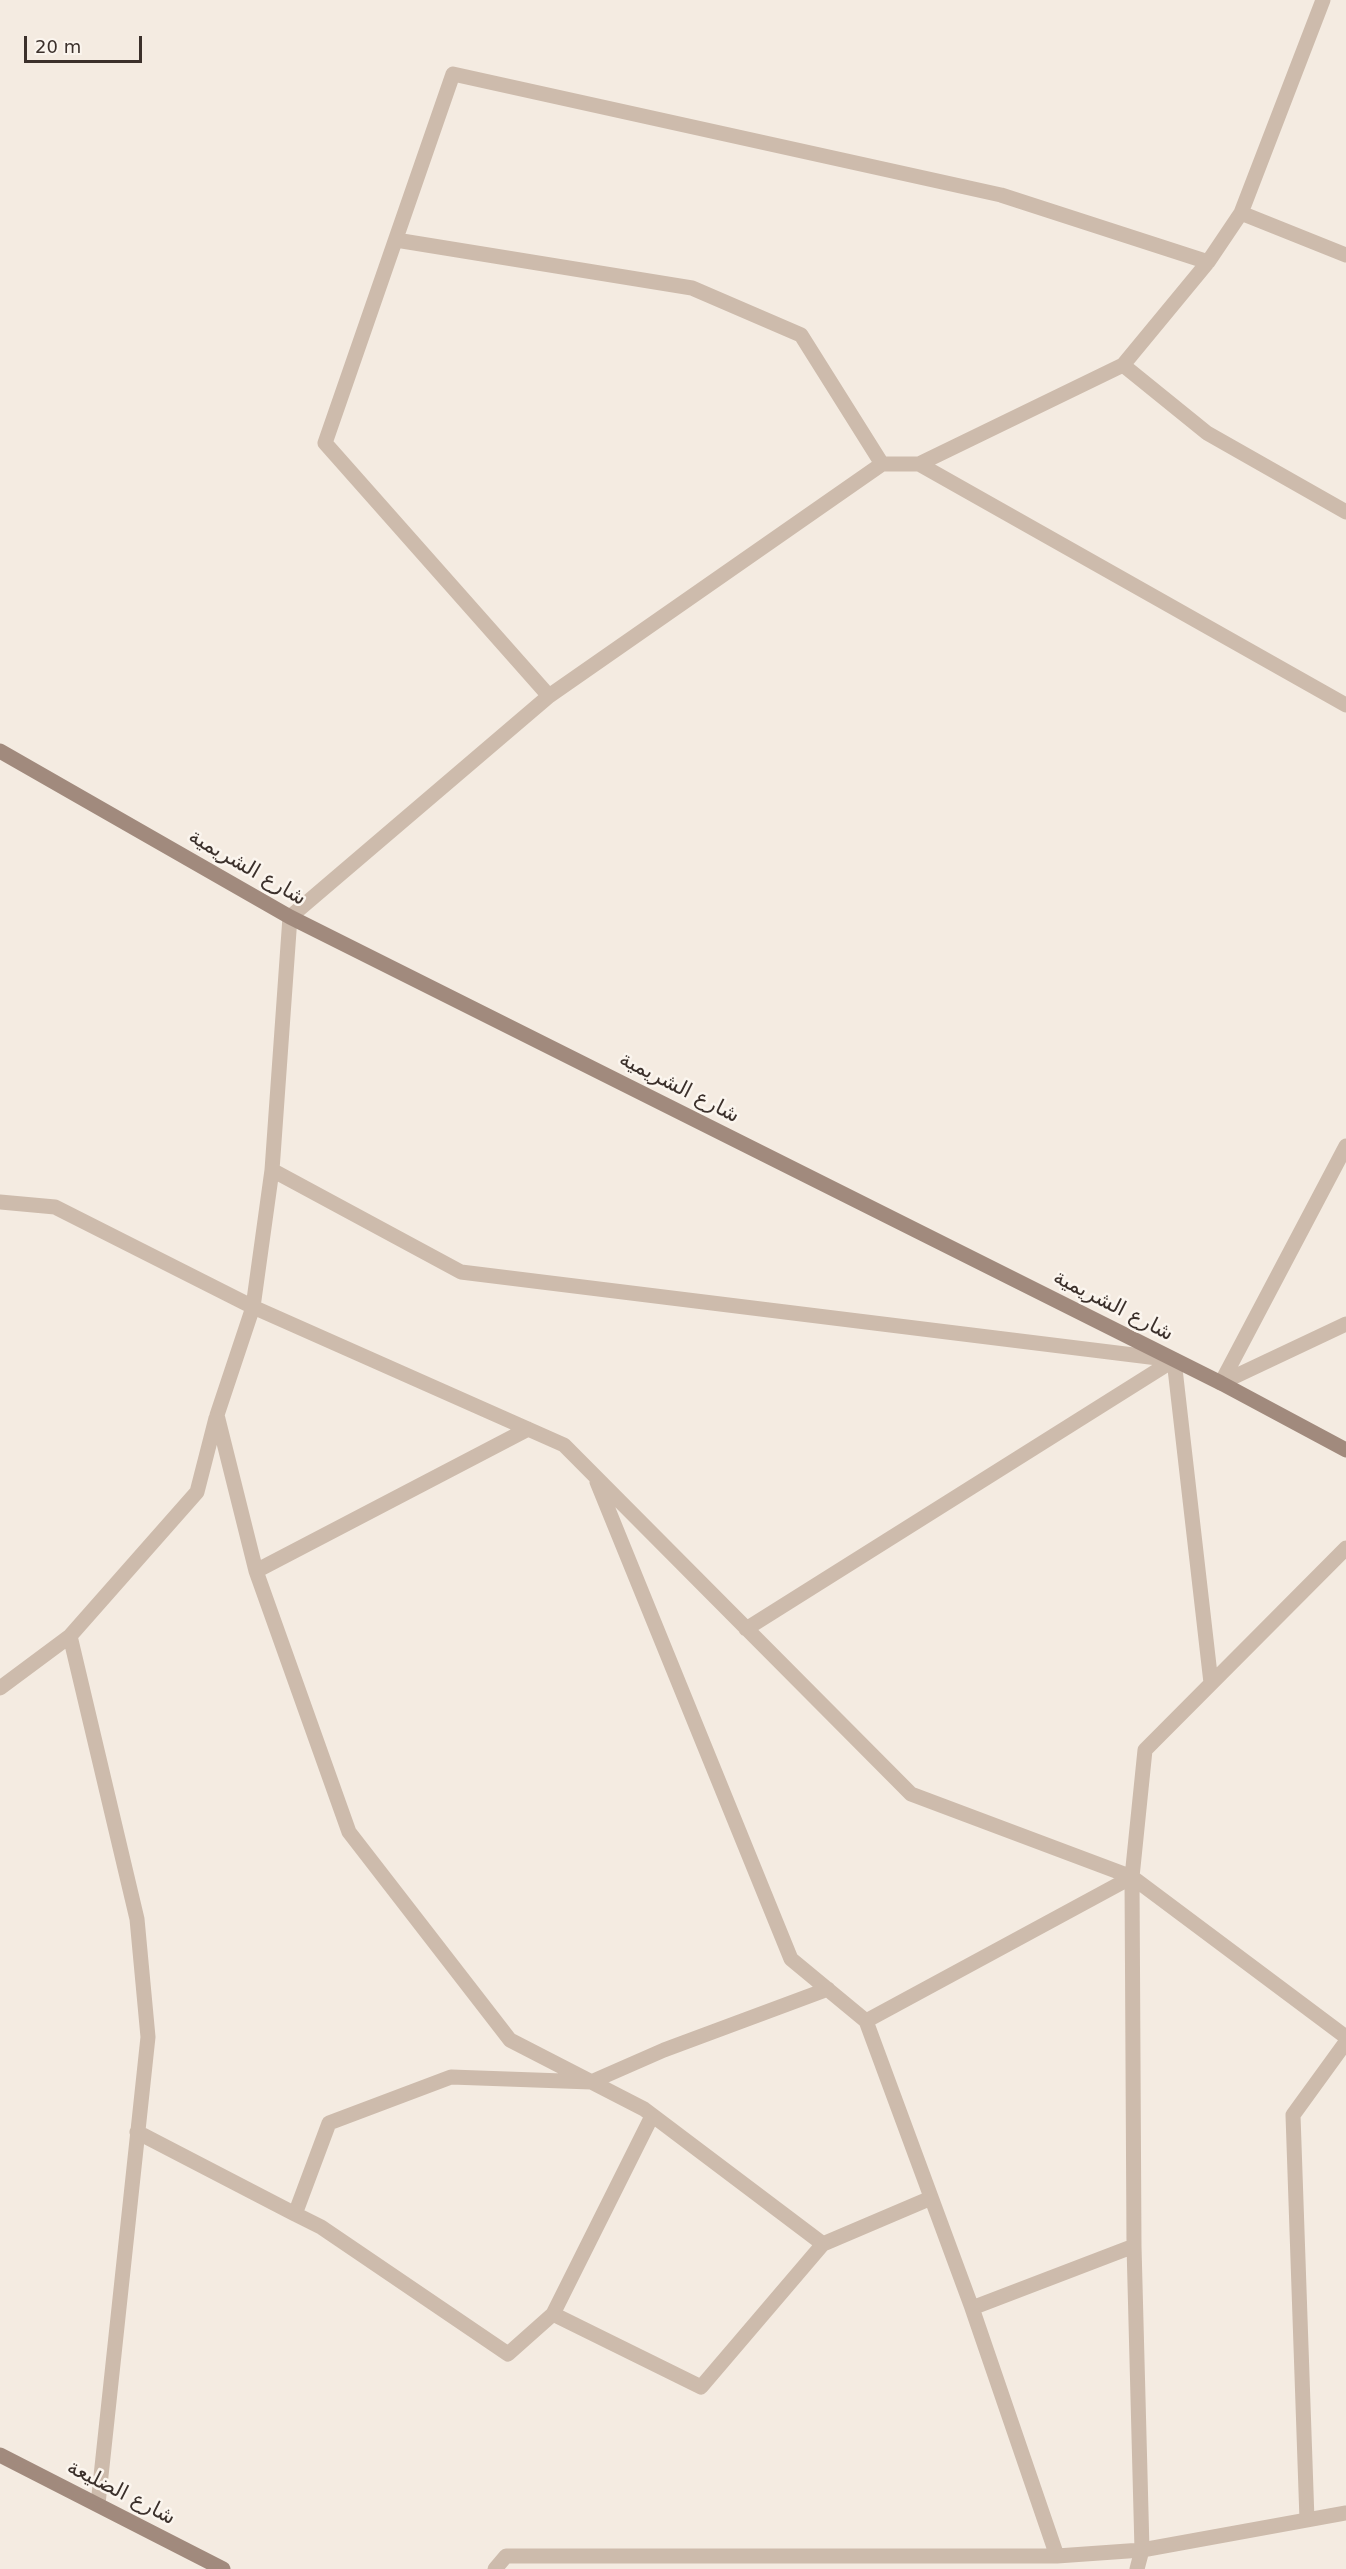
<!DOCTYPE html>
<meta charset="utf-8">
<style>
body{margin:0}
#map{position:relative;width:1346px;height:2569px;overflow:hidden;background:#f4ebe1;font-family:"DejaVu Sans",sans-serif}
canvas{display:block}
.scale{position:absolute;left:24px;top:36px;width:118px;height:27px;box-sizing:border-box;border:3px solid #3b302b;border-top:0;padding-left:8px;font-size:18px;line-height:21px;white-space:nowrap;color:#3b302b;-webkit-text-stroke:4px #fbf5ee;paint-order:stroke}
</style>
<div id="map">
<canvas width="1346" height="2569"></canvas>
<div class="scale">20 m</div>
</div>
<script>
const g = document.querySelector('canvas').getContext('2d');
g.lineJoin = 'round';
const poly = rows => new Path2D(rows.map(r => 'M' + r).join(''));
function stroke(path, color, width, dash) { g.strokeStyle = color; g.lineWidth = width; g.lineCap = dash ? 'butt' : 'round'; g.setLineDash(dash || []); g.stroke(path); }
function drawText(font, color, halo, rows, align = 'center') {
  g.font = font + ' "DejaVu Sans",Vazirmatn,sans-serif'; g.lineWidth = 5; g.setLineDash([]); g.textBaseline = 'middle'; g.strokeStyle = halo; g.fillStyle = color; for (const [text, x, y, turn = 0] of rows) {
    g.save(); g.translate(x, y); g.rotate((+turn || 0) * Math.PI / 180); g.textAlign = isNaN(turn) ? turn : align; if (halo) g.strokeText(text, 0, 0); g.fillText(text, 0, 0); g.restore();
  }
}
const street = poly([
 [1241,213,1346,255],
 [396,240,692,288,801,335,882,464],
 [1123,365,1207,433,1346,512],
 [919,464,1346,705],
 [549,696,325,443,453,74,1001,195,1208,262],
 [272,1170,253,1307,217,1415,256,1571,349,1832,510,2040,644,2109,823,2244],
 [0,1202,55,1207,253,1307,564,1445,911,1794,1132,1877,1346,2037],
 [1221,1383,1346,1146],
 [1221,1383,1346,1324],
 [597,1482,791,1959,866,2021],
 [1346,1548,1145,1750,1132,1877,1134,2246,1142,2550,1346,2513],
 [256,1571,528,1429],
 [746,1629,1174,1360],
 [70,1636,137,1919,148,2037,98,2504],
 [1211,1683,1174,1360,461,1272,272,1170,290,917,549,696,882,464,919,464,1123,365,1208,262,1241,213,1323,0],
 [0,1688,70,1636,197,1492,216,1418],
 [652,2116,553,2314,701,2387,823,2244,931,2198],
 [137,2132,295,2214,329,2123,451,2077,591,2082,664,2050,828,1989],
 [295,2214,321,2227,508,2354,553,2314],
 [972,2308,1134,2246],
 [1307,2520,1293,2115,1346,2042],
 [1057,2556,972,2308,866,2021,1132,1877],
 [495,2569,506,2556,1057,2556,1142,2550,1137,2569]
]);
const secondary = poly([
 [0,751,290,917,1221,1383,1346,1450],
 [0,2455,223,2569]
]);
const streetNames = [
 ["شارع الشريمية",247,868,30],
 ["شارع الشريمية",679,1088,27],
 ["شارع الشريمية",1113,1306,27],
 ["شارع الضليعة",121,2493,27]
];
stroke(street, '#cdbbac', 15);
stroke(secondary, '#a18a7d', 15);
drawText('21px', '#3b302b', '#fbf5ee', streetNames);
</script>
